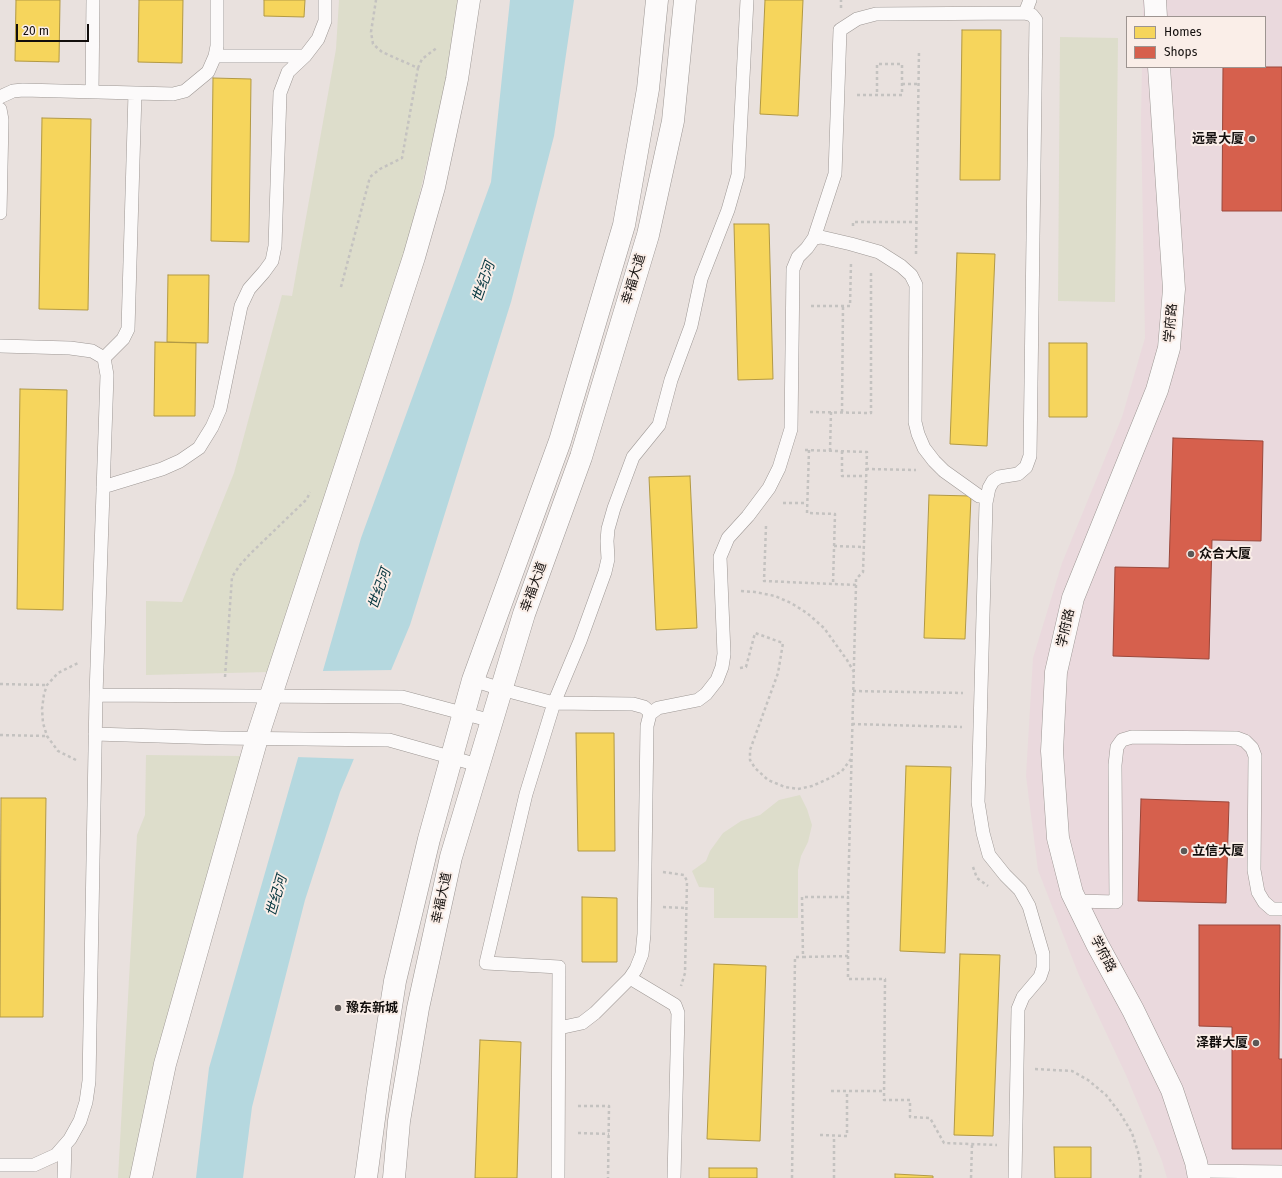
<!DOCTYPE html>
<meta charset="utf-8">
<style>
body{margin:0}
#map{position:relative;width:1282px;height:1178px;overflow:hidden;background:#e9e1de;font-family:"Fira Sans",sans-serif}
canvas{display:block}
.legend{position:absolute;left:1126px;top:16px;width:140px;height:52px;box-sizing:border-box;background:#faeee8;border:1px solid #9d9490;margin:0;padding:5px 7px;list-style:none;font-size:12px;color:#120e0c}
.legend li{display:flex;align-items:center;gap:8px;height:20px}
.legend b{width:20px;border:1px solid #9d9490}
.scale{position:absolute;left:16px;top:24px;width:73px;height:18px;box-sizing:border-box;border:2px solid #120e0c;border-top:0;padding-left:5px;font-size:12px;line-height:14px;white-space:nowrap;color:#120e0c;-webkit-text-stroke:3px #faeee8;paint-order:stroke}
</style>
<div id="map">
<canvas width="1282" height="1178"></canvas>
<ul class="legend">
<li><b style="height:11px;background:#f6d55c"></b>Homes</li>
<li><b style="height:11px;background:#d6604d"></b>Shops</li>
</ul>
<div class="scale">20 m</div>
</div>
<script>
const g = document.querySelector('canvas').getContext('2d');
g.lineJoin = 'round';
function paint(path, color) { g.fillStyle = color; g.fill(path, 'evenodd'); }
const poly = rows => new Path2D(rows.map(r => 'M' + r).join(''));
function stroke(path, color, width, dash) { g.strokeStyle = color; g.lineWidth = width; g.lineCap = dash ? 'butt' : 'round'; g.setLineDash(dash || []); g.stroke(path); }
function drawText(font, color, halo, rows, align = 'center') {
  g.font = font + ' "Fira Sans","Noto Sans SC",sans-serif'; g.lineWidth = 4; g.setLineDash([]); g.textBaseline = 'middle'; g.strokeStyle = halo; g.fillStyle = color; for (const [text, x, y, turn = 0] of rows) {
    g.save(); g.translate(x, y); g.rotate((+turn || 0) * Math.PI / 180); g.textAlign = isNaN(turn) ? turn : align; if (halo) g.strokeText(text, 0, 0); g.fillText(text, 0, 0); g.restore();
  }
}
const commercial = poly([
 [1143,0,1282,0,1282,1178,1167,1178,1162,1161,1126,1075,1078,973,1038,870,1026,776,1033,658,1062,563,1122,417,1145,338,1141,120,1142,67,1265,67,1265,17,1143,17]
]);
const green = poly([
 [339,0,458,0,445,87,405,255,269,672,146,675,146,601,182,602,234,473,282,295,292,296,336,49],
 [1060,37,1118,38,1115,302,1058,301],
 [146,755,241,756,135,1178,118,1178,137,835,145,815],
 [800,795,807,809,812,825,808,842,801,856,798,870,798,918,714,918,714,888,699,887,692,871,706,861,710,851,723,833,741,821,760,815,779,800]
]);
const water = poly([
 [510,0,574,0,554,136,511,302,410,625,340,792,305,900,252,1107,243,1178,196,1178,209,1068,361,538,491,182]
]);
const pier = poly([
 [393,670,356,759,296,757,321,671]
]);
const homes = poly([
 [16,0,60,0,59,62,15,61,16,0],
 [139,0,183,0,182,63,138,62,139,0],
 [264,0,305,0,304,17,264,16,264,0],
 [765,0,803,0,798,116,760,114,765,0],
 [962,30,1001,30,1000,180,960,180,962,30],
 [213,78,251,79,249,242,211,241,213,78],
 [42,118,91,119,88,310,39,309,42,118],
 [734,224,769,224,773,379,738,380,734,224],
 [957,253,995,254,987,446,950,444,957,253],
 [168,275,209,275,208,343,167,342,168,275],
 [155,342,196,343,195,416,154,416,155,342],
 [1049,343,1087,343,1087,417,1049,417,1049,343],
 [20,389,67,390,63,610,17,609,20,389],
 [690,476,697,628,656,630,649,477,690,476],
 [929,495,971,496,965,639,924,638,929,495],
 [576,733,614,733,615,851,578,851,576,733],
 [906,766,951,767,945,953,900,951,906,766],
 [1,798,46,798,43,1017,0,1017,1,798],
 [582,897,617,898,617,962,582,962,582,897],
 [960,954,1000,955,993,1136,954,1135,960,954],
 [714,964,766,966,760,1141,707,1139,714,964],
 [480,1040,521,1042,517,1178,475,1178,480,1040],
 [1054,1147,1091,1147,1091,1178,1055,1178,1054,1147],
 [709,1168,757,1168,757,1178,709,1178,709,1168],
 [895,1174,933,1176,933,1178,895,1178,895,1174]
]);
const shops = poly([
 [1223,67,1282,67,1282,211,1222,211,1223,67],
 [1173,438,1263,441,1261,541,1212,540,1209,659,1113,656,1115,567,1169,568,1173,438],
 [1141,799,1229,802,1226,903,1138,901,1141,799],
 [1199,925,1280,925,1279,1059,1282,1059,1282,1149,1232,1149,1232,1027,1199,1026,1199,925]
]);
const path = poly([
 [841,8,841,0],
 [418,68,422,59,438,47],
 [902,84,919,84],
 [857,95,902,95,902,64,877,64,877,95],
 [853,226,853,222,916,222],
 [916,254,919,50],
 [341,287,370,177,380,169,402,158,418,68,382,52,373,44,371,32,376,0],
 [811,306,850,306,851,263],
 [810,412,871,413,871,271],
 [842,412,843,306],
 [805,450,867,452,863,572,856,579,856,585,848,897],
 [809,450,807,513,835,514,833,584],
 [830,451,831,412],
 [842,451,842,476,866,476],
 [866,469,916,470],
 [783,503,807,503],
 [766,526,764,581,856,585],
 [834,546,864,547],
 [741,591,755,592,775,596,791,603,807,613,824,628,847,660,854,672],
 [740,668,746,667,755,633,783,643,778,673,750,750,750,760,755,768,768,780,785,787,798,789,812,786,830,778,842,771,851,759],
 [225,677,232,577,240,565,250,554,307,499,310,492],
 [0,684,47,685],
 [853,691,963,693],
 [852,724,962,727],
 [0,735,47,736],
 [76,760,58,751,47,736,43,723,42,709,44,694,47,685,58,673,78,663],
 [973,867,977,878,988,886],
 [663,872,684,875,687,881,685,973,681,986],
 [663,907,686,908],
 [848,956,803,957,802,897,848,897,848,979,885,979,884,1100,910,1100,910,1117,930,1118,944,1143,997,1145],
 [1035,1069,1072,1071,1088,1080,1106,1095,1120,1113,1132,1133,1138,1152,1141,1168,1140,1178],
 [831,1091,884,1091],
 [578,1106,609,1106,608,1178],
 [578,1133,609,1134],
 [820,1135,847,1136,847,1091],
 [792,1178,795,957,803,957],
 [834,1178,834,1136],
 [971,1178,972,1145]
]);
const lane = poly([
 [1025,13,1030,0],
 [215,56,305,56],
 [92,92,93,0],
 [0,97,13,91,23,90,173,94,185,91,208,72,215,56,217,46,217,0],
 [0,109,2,120,0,213],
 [814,238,821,237,851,244,879,252,901,266,911,275,916,285,915,422,918,434,924,448,934,461,944,471,979,496],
 [0,346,70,348,92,351,104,358,107,375,96,695,89,1081,86,1102,80,1121,70,1139,56,1155,34,1165,0,1165],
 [104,358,123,339,128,329,135,93],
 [103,487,162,469,180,461,199,448,212,427,220,409,241,306,249,289,264,272,272,261,275,246,280,93,288,72,305,56,318,39,325,21,325,0],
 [473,680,501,689,554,703,526,794,486,963,559,967,558,1178],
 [96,695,402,697,492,721],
 [651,713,644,707,633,704,554,703,580,641,605,572,608,559,607,541,608,529,614,508,633,457,659,425,671,380,691,326,701,279,728,210,738,175,747,0],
 [95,734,221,738,389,740,478,765],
 [1076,901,1116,902,1115,765,1117,747,1122,740,1132,737,1237,738,1245,741,1252,748,1255,756,1254,870,1258,892,1264,902,1272,909,1282,909],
 [630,978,675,1005,678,1013,674,1178],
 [559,1028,582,1023,595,1013,630,978,636,969,642,954,644,934,647,726,650,714,658,708,698,700,706,694,717,680,722,667,724,654,720,557,728,538,748,516,769,488,779,468,791,429,793,269,798,257,807,248,814,238,835,174,840,30,857,19,876,14,1025,13,1032,15,1036,20,1030,456,1026,467,1018,474,999,477,993,481,989,488,986,503,978,802,983,833,989,855,1005,875,1020,890,1029,906,1043,954,1043,968,1040,977,1023,997,1018,1009,1015,1178],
 [1198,1171,1282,1172],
 [64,1178,65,1145]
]);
const street = poly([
 [1155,0,1156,17],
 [1159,67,1174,289,1169,348,1157,390,1073,598,1056,672,1052,751,1058,838,1072,893,1097,944,1133,1010,1172,1090,1196,1162,1199,1178],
 [141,1178,165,1064,257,738,414,257,434,187,457,79,469,0]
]);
const secondary = poly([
 [366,1178,378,1089,395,981,429,839,473,680,560,441,624,225,648,89,657,0],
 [394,1178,399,1121,418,1008,451,857,524,614,581,457,648,235,673,121,685,0]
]);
const markers = [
 [1252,139,4,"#5d5856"],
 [1191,554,4,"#5d5856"],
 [1184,851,4,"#5d5856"],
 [338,1008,4,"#5d5856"],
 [1256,1043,4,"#5d5856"]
];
const poiNames = [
 ["远景大厦",1244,139,"right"],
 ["众合大厦",1199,554],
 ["立信大厦",1192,851],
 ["豫东新城",346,1008],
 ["泽群大厦",1248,1043,"right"]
];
const streetNames = [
 ["幸福大道",634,279,-73],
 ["学府路",1171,323,-85],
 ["幸福大道",534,587,-70],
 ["学府路",1066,628,-77],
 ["幸福大道",442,898,-78],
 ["学府路",1103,954,62]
];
const waterNames = [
 ["世纪河",484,282,-71],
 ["世纪河",380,589,-71],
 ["世纪河",277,896,-74]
];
paint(commercial, '#ead9dd');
paint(green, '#ddddcb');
paint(water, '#b5d8df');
paint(pier, '#e9e1de');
paint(homes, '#f6d55c');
stroke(homes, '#b29944', 1);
paint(shops, '#d6604d');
stroke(shops, '#9b473a', 1);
stroke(lane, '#9d9794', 14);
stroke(street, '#9d9794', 23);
stroke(secondary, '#9d9794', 23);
stroke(path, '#c4c2c0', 2.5, [3, 3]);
stroke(lane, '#fcfafa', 13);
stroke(street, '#fcfafa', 22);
stroke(secondary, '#fcfafa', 22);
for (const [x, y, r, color] of markers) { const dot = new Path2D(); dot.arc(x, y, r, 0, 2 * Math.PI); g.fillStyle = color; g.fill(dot); stroke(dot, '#faeee8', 1.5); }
drawText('bold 13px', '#120e0c', '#faeee8', poiNames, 'left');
drawText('13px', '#120e0c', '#faeee8', streetNames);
drawText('italic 14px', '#00333c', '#faeee8', waterNames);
</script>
